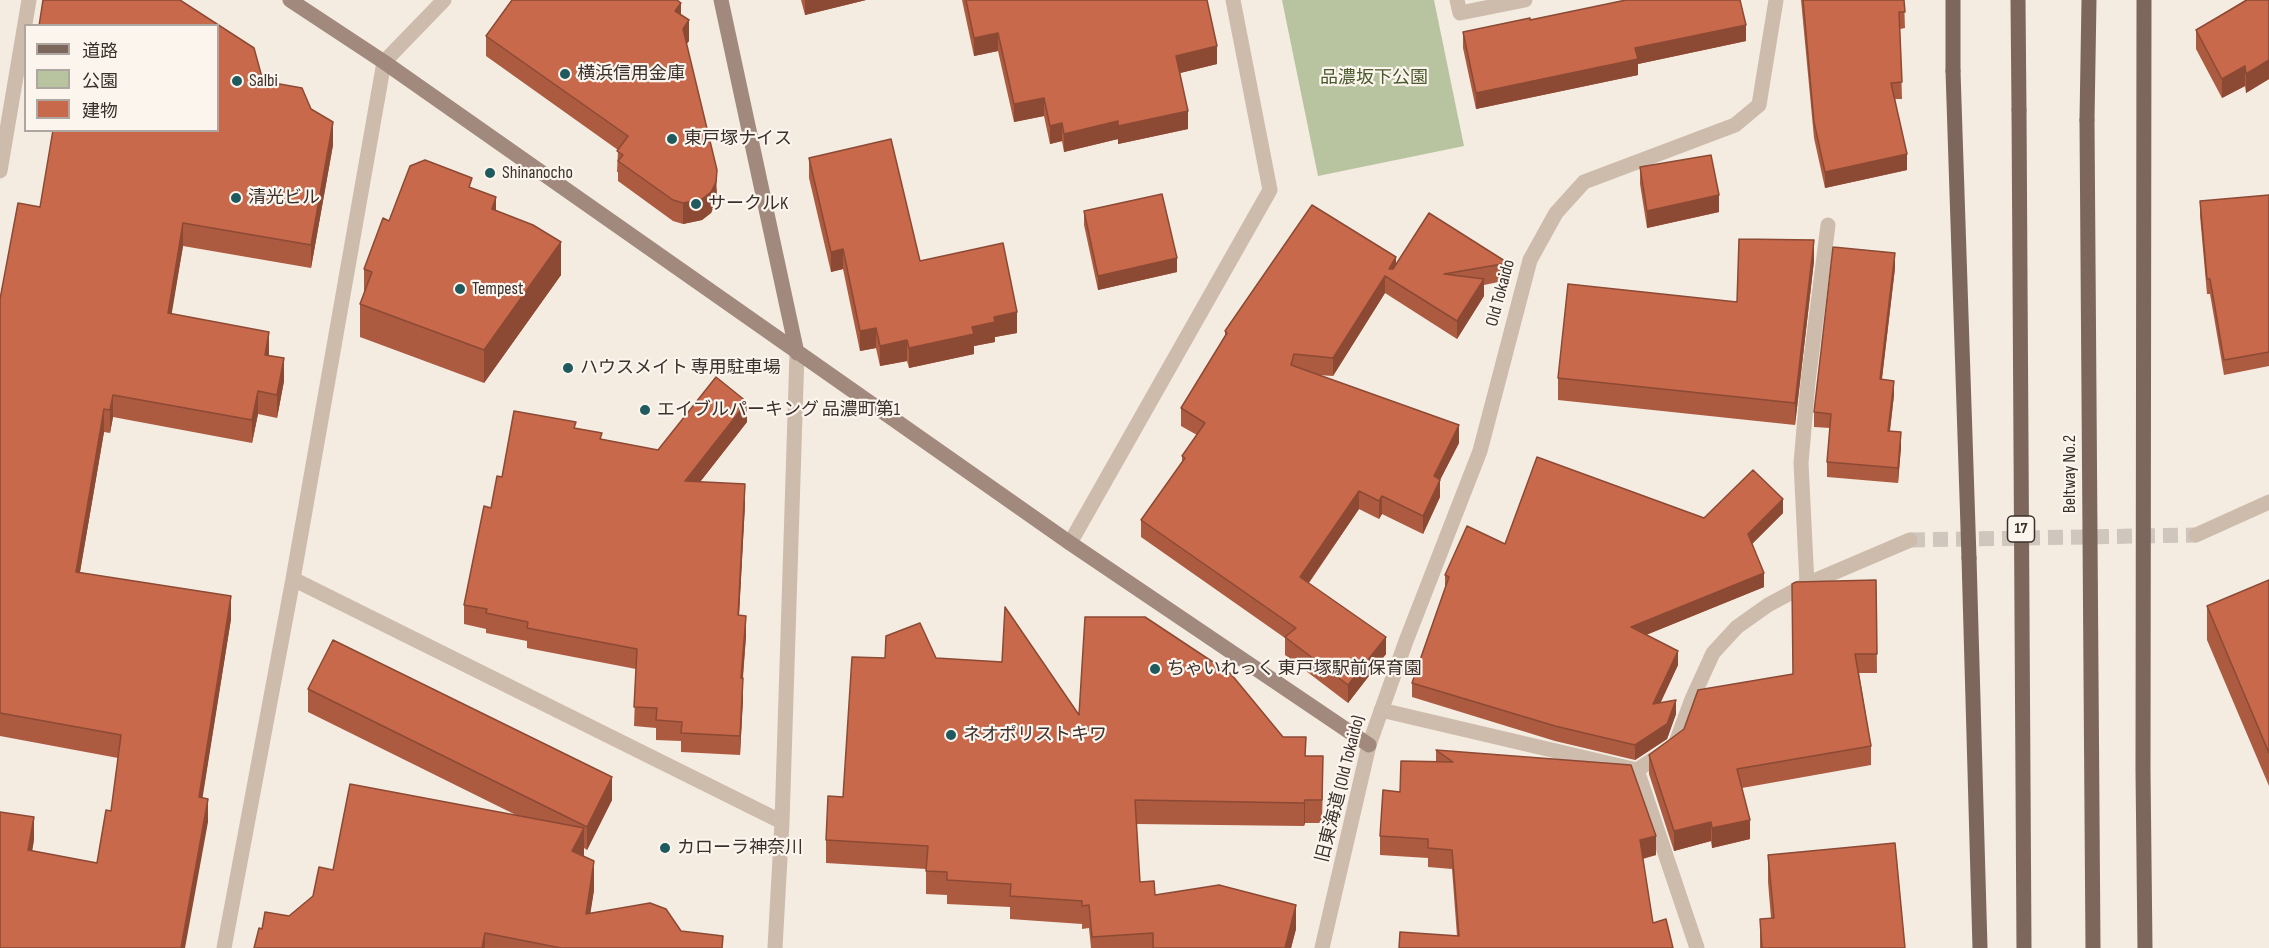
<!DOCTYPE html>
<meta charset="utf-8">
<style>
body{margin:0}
#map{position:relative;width:2269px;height:948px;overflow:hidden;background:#f4ebe1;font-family:"Sofia Sans Condensed","Noto Sans JP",sans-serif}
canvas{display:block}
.legend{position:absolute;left:24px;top:24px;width:195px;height:108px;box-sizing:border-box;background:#fbf5ee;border:2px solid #aea6a0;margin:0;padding:8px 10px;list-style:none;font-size:18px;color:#3b302b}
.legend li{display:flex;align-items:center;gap:12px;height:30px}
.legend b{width:30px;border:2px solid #aea6a0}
</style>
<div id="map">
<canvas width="2269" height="948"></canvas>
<ul class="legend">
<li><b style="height:8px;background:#7d675c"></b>道路</li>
<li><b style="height:16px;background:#b8c4a0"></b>公園</li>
<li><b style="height:16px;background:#c8694b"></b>建物</li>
</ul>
</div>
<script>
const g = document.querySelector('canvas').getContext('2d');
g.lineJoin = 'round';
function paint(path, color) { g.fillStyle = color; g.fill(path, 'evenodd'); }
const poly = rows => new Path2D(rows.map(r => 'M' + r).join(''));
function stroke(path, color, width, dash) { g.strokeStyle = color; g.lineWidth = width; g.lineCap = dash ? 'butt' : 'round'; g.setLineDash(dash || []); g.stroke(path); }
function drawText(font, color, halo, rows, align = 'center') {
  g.font = font + ' "Sofia Sans Condensed","Noto Sans JP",sans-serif'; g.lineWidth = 4.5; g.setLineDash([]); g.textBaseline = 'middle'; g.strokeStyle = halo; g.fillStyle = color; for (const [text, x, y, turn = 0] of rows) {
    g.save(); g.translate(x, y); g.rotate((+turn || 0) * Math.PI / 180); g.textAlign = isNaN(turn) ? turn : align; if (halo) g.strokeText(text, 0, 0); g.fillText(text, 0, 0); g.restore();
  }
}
const green = poly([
 [1282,0,1434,0,1464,146,1318,176]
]);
const streetTunnel = poly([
 [1910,540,2196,535]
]);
const lane = poly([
 [1807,584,1801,463,1808,382,1828,225],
 [1637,770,1697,948]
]);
const street = poly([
 [1457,0,1460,13,1525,0],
 [0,171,29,0],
 [2196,535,2269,502],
 [1070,543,1270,190,1233,0],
 [293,579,782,822],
 [1381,710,1637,770,1675,745,1692,699,1713,653,1737,627,1768,605,1807,584,1910,540],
 [224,948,293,579,384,62,444,0],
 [775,948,782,822,797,353],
 [1322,948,1369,745,1406,641,1480,451,1530,260,1556,213,1584,182,1735,125,1759,105,1776,0]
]);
const secondary = poly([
 [290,0,384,62,1070,543,1369,745],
 [721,0,797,353]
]);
const primary = poly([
 [1953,0,1953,71],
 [2018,0,2019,110],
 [2144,0,2143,770,2145,948],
 [2087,120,2089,0],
 [1969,558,1980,948]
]);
const primaryBridge = poly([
 [1953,71,1969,558],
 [2019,110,2024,948],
 [2087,120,2093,948]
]);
const wall = poly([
 [801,0,866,0,805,15],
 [962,0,1207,0,1217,64,1180,73,1188,129,1118,144,1118,139,1064,152,1062,141,1050,144,1044,116,1014,122,998,51,974,56],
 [1801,0,1904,0,1905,28,1900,29,1902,99,1895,99,1907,170,1825,188,1814,138],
 [2245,0,2269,0,2269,79,2246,93,2245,86,2222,98,2196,49,2196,30],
 [681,15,689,41,686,44,717,191,716,202,711,213,702,220,683,224,673,221,618,181,618,172,617,172,618,150,486,56,486,36],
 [1530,20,1746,41,1638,64,1638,75,1476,109,1463,48,1463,32],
 [263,81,311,109,333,145,311,268,183,246,171,314,269,356,284,381,277,418,258,414,252,443,113,417,110,433,104,432,80,572,231,619,202,798,208,822,0,948,34,840,32,851,97,863,111,811,118,758,0,736,0,299,40,207],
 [809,158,920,261,1017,333,995,337,995,342,974,346,974,354,909,368,907,361,880,366,876,348,860,351,843,269,831,272,809,178],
 [1640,167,1719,212,1647,228,1640,184],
 [472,188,561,275,484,383,360,337,360,304,364,294,364,269,389,221],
 [2269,195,2269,366,2224,375,2210,294,2207,294,2200,216,2200,201],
 [1084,211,1177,272,1098,290,1084,225],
 [1814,261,1795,425,1558,400,1558,378,1737,302],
 [1508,263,1508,280,1484,285,1484,296,1457,339,1385,293,1333,376,1318,375,1459,443,1440,480,1440,497,1423,534,1382,514,1379,519,1359,509,1309,583,1386,654,1348,703,1285,655,1285,638,1141,537,1141,520,1182,462,1182,456,1197,435,1181,426,1181,408,1225,337,1225,331,1396,264],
 [1895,268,1882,379,1894,395,1890,431,1901,447,1898,483,1827,477,1827,462,1830,428,1814,427,1814,412],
 [747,422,700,482,745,504,739,615,746,636,743,678,743,698,740,755,681,752,681,741,656,740,656,728,634,726,636,669,527,648,527,641,486,633,486,629,464,624,464,605,491,508,502,477,576,428,602,439,658,450],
 [1783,513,1752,544,1764,587,1646,635,1678,665,1661,702,1676,714,1667,739,1635,760,1555,741,1412,697,1412,683,1445,589,1445,575,1505,544,1704,518],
 [1876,580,1877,673,1859,673,1871,746,1871,765,1742,788,1750,839,1712,848,1711,841,1674,851,1649,774,1649,755,1792,674],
 [2269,580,2269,786,2207,640,2207,606],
 [885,658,936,658,1079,715,1283,737,1306,756,1323,779,1322,823,1305,823,1304,826,1136,824,1140,882,1155,895,1296,929,1291,948,1091,948,1089,928,1082,929,1082,924,1010,919,1010,907,947,904,947,895,926,894,926,869,826,863,826,840,843,797],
 [308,689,612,800,587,850,584,848,584,856,594,890,590,913,681,931,723,948,254,948,262,929,289,916,313,896,333,870,518,816,308,712],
 [1436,750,1656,855,1643,859,1653,923,1673,948,1457,936,1452,869,1428,867,1428,858,1380,855,1380,836,1400,792,1436,762],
 [1768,855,1905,948,1760,948,1760,919,1771,918,1768,882]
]);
const shadedWall = poly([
 [805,0,866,0,805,15],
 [681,3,681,24,675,11],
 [689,20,689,41,683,49,683,29],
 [1746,25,1746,41,1638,64,1638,75,1476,109,1476,93,1635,48],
 [998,33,998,51,974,56,974,38],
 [1217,46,1217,64,1176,74,1176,56],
 [2269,60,2269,79,2246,93,2246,74],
 [2245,66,2245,86,2222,98,2222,79],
 [1044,98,1044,116,1014,122,1014,104],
 [1188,111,1188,129,1118,144,1118,126],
 [1118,121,1118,139,1064,152,1064,134],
 [333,122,333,145,311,268,311,245],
 [1062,123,1062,141,1050,144,1050,126],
 [1907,154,1907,170,1825,188,1825,172],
 [717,170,716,202,711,213,702,220,683,224,683,203],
 [1719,195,1719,212,1647,228,1647,211],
 [496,197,496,231,492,209],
 [183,223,183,246,168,336,168,313],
 [1814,240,1814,261,1795,425,1795,403],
 [561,242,561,275,484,383,484,350],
 [843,249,843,269,831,272,831,252],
 [1895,253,1895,268,1880,394,1880,379],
 [1396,257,1396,275,1389,269],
 [1177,258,1177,272,1098,290,1098,276],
 [1385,276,1385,293,1333,376,1333,358],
 [1484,279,1484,296,1457,339,1457,321],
 [1017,312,1017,333,995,337,995,342,974,346,974,354,909,368,909,348,972,327,994,317],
 [876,328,876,348,860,351,860,331],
 [269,332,269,355,265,378,265,355],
 [907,340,907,361,880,366,880,346],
 [284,358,284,381,277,418,277,395],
 [1894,381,1894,395,1888,446,1888,431],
 [258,391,258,414,252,443,252,420],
 [113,395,113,417,110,433,110,410],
 [747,402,747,422,685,501,685,481],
 [104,409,104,432,76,595,76,572],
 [1459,425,1459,443,1440,480,1440,497,1423,534,1423,516,1434,476],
 [1901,432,1901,447,1898,483,1898,468],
 [745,484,745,504,738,635,738,615],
 [1359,491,1359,509,1300,595,1300,577],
 [1382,496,1382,514,1379,519,1379,501],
 [1783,499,1783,513,1748,548,1748,534],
 [1764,573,1764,587,1631,641,1631,627],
 [231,596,231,619,199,820,199,797],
 [746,616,746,636,741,698,741,678],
 [1386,637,1386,654,1348,703,1348,685],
 [1678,651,1678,665,1653,718,1653,704],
 [743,678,743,698,740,755,740,736],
 [1676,700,1676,714,1667,739,1635,760,1635,745],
 [612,777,612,800,587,850,587,827],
 [208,799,208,822,185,948,181,948],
 [1305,800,1305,823,1304,826,1304,803],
 [34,817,34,840,28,873,28,850],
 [1750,820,1750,839,1712,848,1712,828],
 [1711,822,1711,841,1674,851,1674,831],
 [584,828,584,856,572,851],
 [1656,836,1656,855,1640,859,1640,840],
 [594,861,594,890,586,942,586,914],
 [1296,905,1296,929,1291,948,1285,948],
 [485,933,485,948,482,948]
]);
const building = poly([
 [43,0,180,0,254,48,263,81,302,88,311,109,333,122,311,245,183,223,168,313,269,332,265,355,284,358,277,395,258,391,252,420,113,395,110,410,104,409,76,572,231,596,199,797,208,799,181,948,0,948,0,812,34,817,28,850,97,863,106,810,111,811,121,735,0,713,0,299,18,203,40,207,53,130,218,130,218,26,39,26,43,0],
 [512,0,677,0,681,3,675,11,689,20,683,29,717,170,716,182,711,192,702,199,683,203,673,200,618,161,623,155,617,151,628,136,486,36,512,0],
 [966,0,1207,0,1217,46,1176,56,1188,111,1118,126,1118,121,1064,134,1062,123,1050,126,1044,98,1014,104,998,33,974,38,966,0],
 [1626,0,1740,0,1746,25,1635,48,1638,59,1476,93,1463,32,1530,18,1530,20,1626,0],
 [1803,0,1904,0,1905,12,1899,12,1902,82,1891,83,1907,154,1825,172,1814,122,1803,0],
 [2247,0,2269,0,2269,60,2246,74,2245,66,2222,79,2196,30,2247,0],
 [891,139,920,261,1003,243,1017,312,994,317,995,322,972,327,974,334,909,348,907,340,880,346,876,328,860,331,843,249,831,252,809,158,891,139],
 [1711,155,1719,195,1647,211,1640,167,1711,155],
 [425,160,472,178,469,187,496,197,492,209,533,225,561,242,484,350,360,304,372,272,364,269,383,218,389,221,410,166,425,160],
 [1162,194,1177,258,1098,276,1084,211,1162,194],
 [2269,195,2269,352,2224,360,2210,279,2207,279,2200,201,2269,195],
 [1312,205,1396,257,1389,269,1393,269,1429,213,1508,263,1444,274,1484,279,1457,321,1385,276,1333,358,1294,354,1291,365,1459,425,1434,476,1440,480,1423,516,1382,496,1379,501,1359,491,1300,577,1386,637,1348,685,1285,637,1296,628,1141,520,1185,458,1182,456,1205,423,1181,408,1227,333,1225,331,1312,205],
 [1739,239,1814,240,1795,403,1558,378,1568,284,1737,302,1739,239],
 [1833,247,1895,253,1880,379,1894,381,1888,431,1901,432,1898,468,1827,462,1831,414,1814,412,1833,247],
 [716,377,747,402,685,481,745,484,738,615,746,616,741,678,743,678,740,736,681,733,682,722,656,720,657,708,634,707,637,649,527,628,528,622,486,613,487,609,464,605,484,506,491,508,497,476,502,477,514,411,576,422,574,428,602,433,600,439,658,450,716,377],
 [1537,457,1704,518,1753,470,1783,499,1748,534,1764,573,1631,627,1678,651,1653,704,1676,700,1667,724,1635,745,1555,726,1412,683,1449,577,1445,575,1467,526,1505,544,1537,457],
 [1876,580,1877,654,1855,654,1871,746,1737,769,1750,820,1712,828,1711,822,1674,831,1649,755,1684,729,1698,690,1793,674,1792,584,1796,582,1876,580],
 [2269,580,2269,753,2207,606,2269,580],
 [1005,607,1079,715,1085,617,1145,617,1231,674,1283,737,1306,737,1305,756,1323,756,1322,800,1305,800,1304,803,1135,800,1140,882,1154,881,1155,895,1219,885,1296,905,1285,948,1153,948,1153,933,1092,937,1089,905,1082,906,1082,901,1010,896,1011,884,947,880,947,872,926,871,928,846,826,840,828,796,843,797,852,657,885,658,886,636,920,623,936,658,1002,662,1005,607],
 [333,640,612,777,587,827,308,689,333,640],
 [1436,750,1631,765,1656,836,1640,840,1653,923,1666,919,1673,948,1399,948,1400,932,1459,936,1452,850,1428,848,1428,839,1380,836,1383,790,1400,792,1401,761,1453,762,1436,750],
 [350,784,584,828,572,851,594,861,586,914,650,903,666,909,681,931,723,936,722,948,561,948,485,933,482,948,254,948,259,928,262,929,265,912,289,916,313,896,319,867,333,870,350,784],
 [1895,843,1905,948,1762,948,1760,919,1774,918,1768,855,1895,843]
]);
const markers = [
 [565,74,6,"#1f5a5e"],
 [237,81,6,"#1f5a5e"],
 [672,139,6,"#1f5a5e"],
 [490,173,6,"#1f5a5e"],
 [236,198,6,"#1f5a5e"],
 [696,204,6,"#1f5a5e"],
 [460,289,6,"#1f5a5e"],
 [568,368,6,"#1f5a5e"],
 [645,410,6,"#1f5a5e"],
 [1155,669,6,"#1f5a5e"],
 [951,735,6,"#1f5a5e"],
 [665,848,6,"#1f5a5e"]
];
const shields = [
 [2021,529,27]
];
const shieldNames = [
 ["17",2021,529]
];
const poiNames = [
 ["横浜信用金庫",577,74],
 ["Salbi",249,81],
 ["東戸塚ナイス",684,139],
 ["Shinanocho",502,173],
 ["清光ビル",248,198],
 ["サークルK",708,204],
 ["Tempest",472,289],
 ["ハウスメイト 専用駐車場",580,368],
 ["エイブルパーキング 品濃町第1",657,410],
 ["ちゃいれっく 東戸塚駅前保育園",1167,669],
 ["ネオポリストキワ",963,735],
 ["カローラ神奈川",677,848]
];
const parkNames = [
 ["品濃坂下公園",1374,78]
];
const streetNames = [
 ["Old Tokaido",1501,293,-75],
 ["Beltway No.2",2070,474,-90],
 ["旧東海道 (Old Tokaido)",1341,789,-76]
];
paint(green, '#b8c4a0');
stroke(streetTunnel, '#cfc6bd', 15, [15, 8]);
stroke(lane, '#cdbbac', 15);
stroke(street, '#cdbbac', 15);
stroke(secondary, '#a18a7d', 15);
stroke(primary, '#7d675c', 15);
stroke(primaryBridge, '#7d675c', 15);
paint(wall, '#ac5a40');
paint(shadedWall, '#8c4a34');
paint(building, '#c8694b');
stroke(building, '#8c4a34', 1.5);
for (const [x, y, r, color] of markers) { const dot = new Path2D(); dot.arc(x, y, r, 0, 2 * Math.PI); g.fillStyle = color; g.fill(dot); stroke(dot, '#fbf5ee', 2); }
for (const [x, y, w] of shields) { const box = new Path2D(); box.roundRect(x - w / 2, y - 13, w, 26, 4.5); g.fillStyle = '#fbf5ee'; g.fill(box); stroke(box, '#3b302b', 1.5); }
drawText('bold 16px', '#3b302b', null, shieldNames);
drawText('18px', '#3b302b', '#fbf5ee', poiNames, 'left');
drawText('18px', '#4a5a2e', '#fbf5ee', parkNames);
drawText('18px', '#3b302b', '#fbf5ee', streetNames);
</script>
